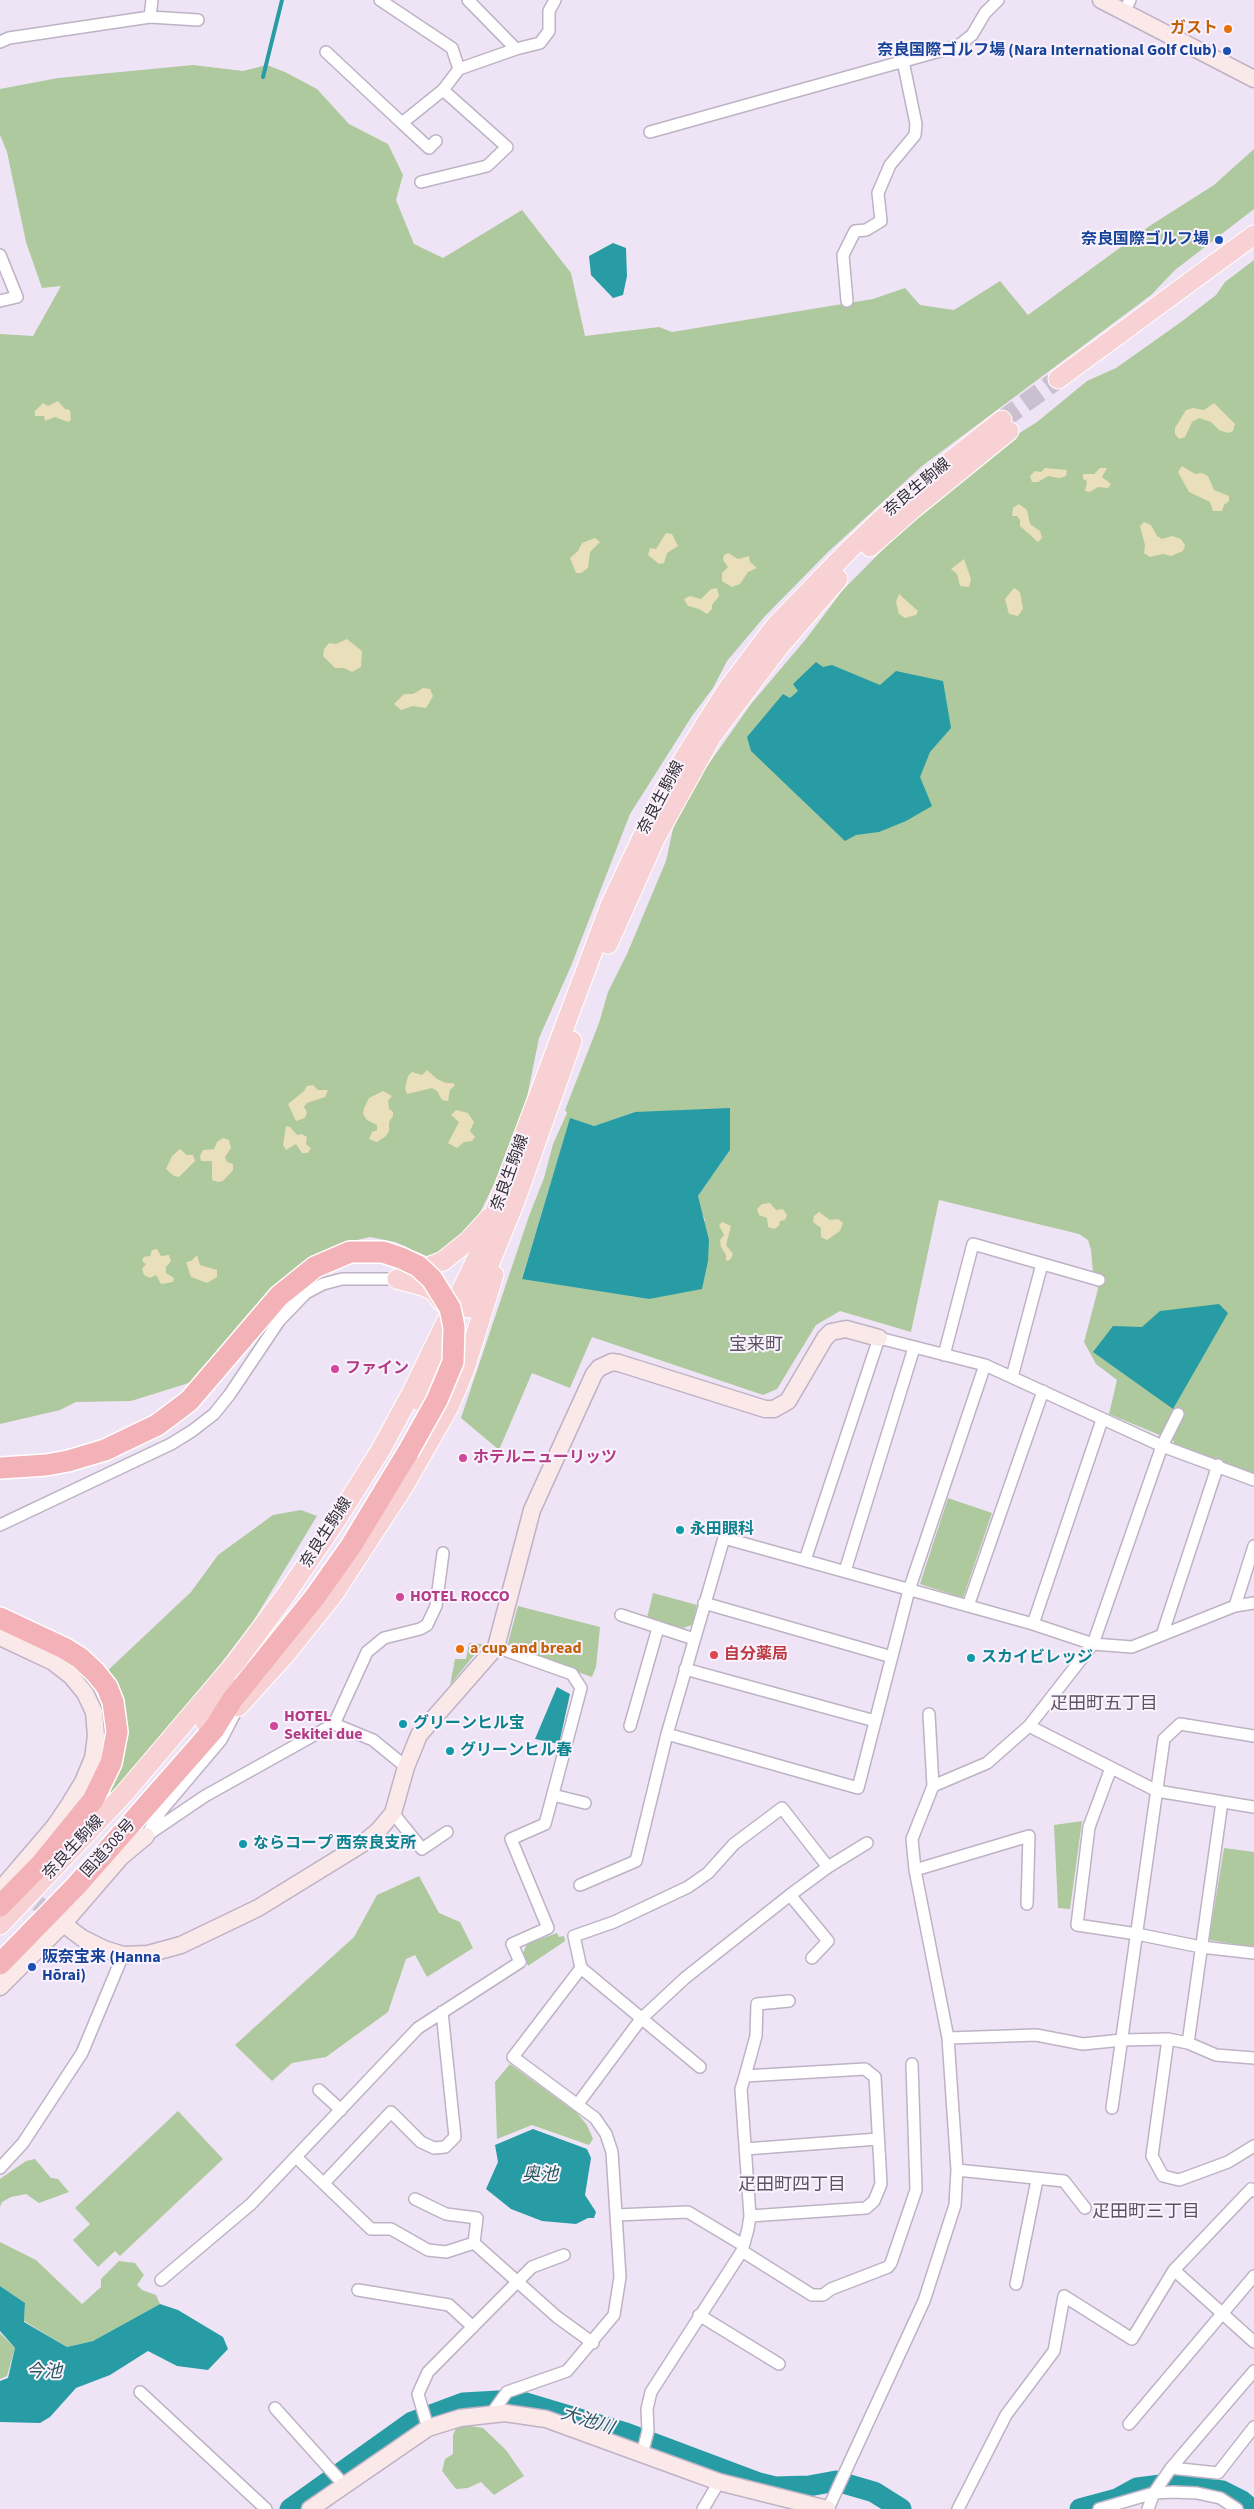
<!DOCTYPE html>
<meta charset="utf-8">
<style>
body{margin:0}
canvas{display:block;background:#efe4f6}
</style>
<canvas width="1254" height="2509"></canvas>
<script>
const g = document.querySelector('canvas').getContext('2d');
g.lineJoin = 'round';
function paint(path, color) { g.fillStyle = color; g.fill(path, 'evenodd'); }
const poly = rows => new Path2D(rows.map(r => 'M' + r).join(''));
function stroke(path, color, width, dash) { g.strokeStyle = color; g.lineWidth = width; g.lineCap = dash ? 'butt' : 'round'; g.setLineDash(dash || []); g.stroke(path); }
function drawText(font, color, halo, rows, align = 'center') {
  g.font = font + ' "Source Sans 3","Noto Sans JP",sans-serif'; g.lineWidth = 4; g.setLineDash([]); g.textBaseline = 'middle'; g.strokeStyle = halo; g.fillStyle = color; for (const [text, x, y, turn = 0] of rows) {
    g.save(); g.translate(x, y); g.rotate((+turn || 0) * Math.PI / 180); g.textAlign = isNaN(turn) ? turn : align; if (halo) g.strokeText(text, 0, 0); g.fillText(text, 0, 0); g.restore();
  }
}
const green = poly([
 [193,65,243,71,267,65,285,72,317,89,349,124,388,144,403,175,396,200,414,244,443,258,522,210,571,273,585,336,659,327,672,332,873,299,905,288,920,305,954,310,1000,281,1028,315,1151,225,1214,185,1254,149,1254,209,1175,270,1151,295,922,466,828,552,765,616,727,661,713,688,692,716,630,814,571,966,539,1038,525,1107,496,1180,474,1225,455,1244,431,1258,395,1242,370,1237,349,1242,325,1251,192,1382,131,1401,76,1402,60,1410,0,1424,0,334,33,336,61,286,42,288,26,242,7,152,0,135,0,89,58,78],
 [1254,260,1254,1474,1173,1443,1174,1441,1109,1414,1117,1380,1096,1364,1084,1342,1098,1289,1093,1273,1091,1250,1088,1240,1079,1234,939,1200,911,1332,840,1311,816,1325,777,1389,763,1395,592,1337,570,1388,532,1373,499,1450,461,1418,529,1216,544,1178,553,1144,567,1113,565,1110,599,1023,608,992,627,954,666,861,673,829,691,789,751,704,806,639,842,591,909,523,1015,436,1037,422,1087,381,1116,368,1181,322,1216,295,1225,282],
 [635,1112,730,1150,698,1196,699,1207,705,1220,649,1299,522,1278,570,1119,594,1126],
 [948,1498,992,1513,963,1598,920,1584],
 [301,1510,317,1516,254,1620,175,1724,150,1748,114,1791,105,1795,122,1755,104,1674,191,1592,218,1555,273,1515],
 [653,1593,697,1605,692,1625,683,1628,647,1618],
 [518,1606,600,1627,596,1667,592,1677,512,1649,508,1643],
 [469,1643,483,1644,450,1685,455,1659,466,1659],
 [1082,1821,1070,1909,1058,1908,1054,1825],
 [1224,1848,1254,1852,1254,1947,1209,1940],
 [419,1876,439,1913,460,1922,473,1948,427,1977,415,1955,406,1959,388,2012,326,2057,292,2063,272,2081,235,2045,354,1937,377,1895],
 [557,1933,559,1937,564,1936,565,1941,528,1966,523,1953,527,1944],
 [510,2064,577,2113,587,2125,593,2139,589,2145,532,2125,497,2139,495,2082],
 [178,2111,223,2159,120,2256,115,2251,98,2267,73,2240,90,2224,75,2208],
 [35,2159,51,2178,58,2179,69,2192,39,2203,26,2194,11,2197,2,2202,0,2207,0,2179,26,2161],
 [0,2242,36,2260,82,2304,101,2287,101,2279,119,2261,135,2263,144,2275,137,2285,142,2290,156,2295,160,2304,93,2341,67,2347,24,2321,25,2303,0,2286],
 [0,2333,15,2348,7,2376,0,2379],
 [458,2424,483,2428,506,2450,524,2476,494,2495,481,2482,468,2488,456,2489,442,2471,445,2459,453,2454,453,2435]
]);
const sand = poly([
 [58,401,65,409,70,410,71,420,68,422,55,417,45,421,44,416,35,416,35,411,43,403,48,406],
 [1214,403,1235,424,1233,431,1228,433,1219,430,1211,422,1199,418,1192,422,1185,437,1179,439,1175,434,1175,428,1186,410,1193,408,1204,410],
 [1182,466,1195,474,1202,473,1208,476,1214,490,1229,496,1229,501,1224,505,1222,511,1213,511,1210,502,1189,492,1178,472],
 [1045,468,1067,470,1066,476,1060,478,1048,476,1038,482,1032,482,1030,476,1035,471,1041,472],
 [1100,468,1107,468,1102,477,1111,484,1108,488,1098,487,1090,492,1085,491,1087,481,1083,479,1083,474,1094,474],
 [1019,504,1027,510,1030,524,1040,531,1042,538,1038,542,1020,526,1020,520,1017,516,1012,516,1013,508],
 [1144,522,1151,525,1157,536,1162,539,1172,536,1181,539,1185,545,1183,551,1171,556,1163,554,1150,557,1144,553,1145,545,1140,526],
 [666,533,672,534,678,546,667,553,664,563,659,564,648,555,650,548,656,549],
 [595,538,600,542,590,552,588,568,581,573,576,573,570,558,578,551,582,543],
 [728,553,738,559,749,556,750,562,757,568,748,572,740,584,732,587,722,581,722,573,728,567,723,560,724,555],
 [964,559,971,579,969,587,960,586,957,574,951,569],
 [717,588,719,596,712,605,712,609,707,614,699,609,688,606,684,599,690,596,701,599,711,589],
 [1014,588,1020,592,1023,609,1018,616,1009,614,1005,599],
 [899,594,918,611,916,615,905,618,899,614,896,602],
 [347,639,362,651,361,667,352,672,344,668,335,668,323,656,324,649,329,643,336,644],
 [423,688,430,689,433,696,426,708,413,706,401,710,394,704,404,694,413,694],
 [427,1070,437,1079,446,1083,453,1083,455,1085,450,1090,448,1101,442,1100,437,1091,432,1088,407,1094,405,1088,408,1076,412,1072,422,1075],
 [313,1085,318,1090,328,1090,325,1097,307,1103,304,1107,307,1112,305,1118,296,1121,288,1104,304,1091,307,1086],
 [383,1091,392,1096,388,1101,389,1109,393,1112,393,1116,389,1122,389,1131,386,1136,377,1142,369,1139,372,1132,377,1130,377,1125,367,1120,363,1114,364,1108,369,1098],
 [456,1110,468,1113,474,1122,470,1131,475,1137,472,1141,464,1142,457,1148,448,1143,459,1122,451,1115],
 [286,1126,290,1127,297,1135,302,1134,307,1137,306,1144,311,1148,308,1153,302,1153,296,1144,286,1150,283,1145],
 [223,1138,229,1140,231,1148,225,1157,227,1162,233,1164,233,1170,223,1181,218,1182,212,1180,212,1161,201,1161,200,1156,203,1150,214,1149,217,1142],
 [180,1149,187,1155,193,1155,195,1161,179,1177,174,1176,166,1169,172,1156],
 [770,1203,776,1210,783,1209,787,1215,785,1220,780,1221,779,1226,774,1229,768,1227,767,1218,759,1215,757,1209,762,1204],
 [819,1212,830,1220,838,1219,843,1223,840,1231,827,1240,821,1237,821,1228,813,1222,814,1216],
 [722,1222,731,1226,726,1245,733,1254,730,1260,726,1261,726,1255,721,1247,720,1240,724,1235,719,1225],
 [157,1249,161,1256,169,1255,171,1261,166,1267,166,1273,174,1278,173,1282,161,1284,156,1275,150,1278,144,1275,142,1269,146,1264,142,1261,144,1257,150,1256,152,1250],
 [197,1255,200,1265,217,1270,217,1277,207,1283,191,1277,186,1262,191,1261]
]);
const water = poly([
 [613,243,626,248,627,276,623,295,613,298,591,275,589,256],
 [816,662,823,667,832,665,880,685,896,671,943,681,951,728,930,752,920,777,932,806,906,821,879,832,856,835,845,841,751,751,747,737,783,694,790,698,798,691,793,684],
 [730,1108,730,1150,698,1196,709,1240,708,1261,702,1289,649,1299,522,1279,570,1118,594,1126,635,1112],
 [1219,1304,1228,1313,1173,1409,1093,1352,1113,1326,1142,1327,1160,1311],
 [557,1687,570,1694,559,1744,535,1739],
 [533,2129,587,2149,591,2158,585,2195,596,2212,594,2218,588,2218,576,2224,542,2221,511,2209,486,2189,498,2162,495,2145],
 [0,2286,25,2303,24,2322,67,2347,93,2341,160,2304,178,2310,223,2337,228,2349,208,2370,177,2366,148,2351,110,2375,76,2388,50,2417,40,2423,0,2422,0,2381,8,2378,15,2348,0,2331]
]);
const stream = poly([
 [263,77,282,0]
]);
const river = poly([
 [290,2509,412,2422,463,2403,516,2400,626,2433,759,2483,775,2487,809,2486,836,2481,874,2492,901,2509],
 [1080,2509,1117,2499,1137,2488,1169,2484,1222,2491,1242,2501,1251,2509]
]);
const secondaryTunnel = poly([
 [19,1888,57,1919]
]);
const primaryTunnel = poly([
 [1002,420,1058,379]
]);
const street = poly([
 [380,0,452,48,459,69,516,49,468,0],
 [1124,12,1130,0],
 [150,17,198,20],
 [0,42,9,38,150,17,152,0],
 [516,49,540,43,549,31,549,11,555,0],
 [326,52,402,123,443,90,459,69],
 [402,123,429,148,436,141],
 [650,132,958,46,972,35,985,13,998,0],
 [421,182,487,166,507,147,443,90],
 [0,255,17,297,0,301],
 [847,301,843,255,855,231,866,230,881,221,878,193,890,165,915,135,916,124,903,61],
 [944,1355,973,1244,1099,1280],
 [1012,1377,1042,1264],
 [0,1525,171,1444,192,1431,214,1414,230,1394,279,1321,306,1293,323,1284,342,1279,397,1279],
 [805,1560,879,1338,985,1365,1162,1446,1254,1480],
 [845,1571,914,1348],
 [704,1603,892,1657],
 [968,1606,1043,1391],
 [1235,1606,1254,1546],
 [621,1615,694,1639],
 [1033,1624,1102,1420],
 [1162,1635,1218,1465],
 [685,1669,875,1721],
 [929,1714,933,1786],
 [334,1724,373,1740,406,1767],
 [630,1726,658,1628],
 [1029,1726,1157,1791,1254,1807],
 [667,1734,858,1788,909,1590,985,1365],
 [1111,1768,1089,1827,1077,1925,1137,1934,1201,1947,1254,1953],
 [553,1795,585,1803],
 [393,1813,422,1849,447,1832],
 [148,1833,161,1811,221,1740,235,1713],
 [146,1836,205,1796,334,1724,367,1652,384,1638,420,1629,427,1625,436,1606,443,1553],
 [915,1870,1029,1836,1027,1904],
 [580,1885,636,1861,667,1734,724,1538,1033,1624,1093,1644,1132,1647,1235,1606,1254,1603],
 [790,1895,828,1867,867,1843],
 [948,2038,1036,2035,1083,2044,1122,2040,1168,2039,1188,2043,1216,2055,1254,2058],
 [1168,2039,1152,2156,1163,2176,1179,2180,1228,2162,1254,2146],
 [1188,2043,1222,1802],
 [700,2067,581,1968,574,1936,614,1922,688,1887,708,1873,734,1844,782,1808,828,1867],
 [745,2076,756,2036,757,2004,789,2001],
 [319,2090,341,2110],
 [577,2105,641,2019,685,1978,790,1895,828,1941,812,1958],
 [1112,2108,1164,1739,1180,1724,1254,1736],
 [745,2149,878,2139],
 [296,2157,371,2229,391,2229,428,2250,446,2252,474,2243,557,2317,593,2343],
 [0,2168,23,2143,82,2053,123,1955],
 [957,2170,1064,2181,1085,2208],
 [324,2183,391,2112,421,2142,434,2148,445,2147,455,2137,442,2012],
 [415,2199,446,2214,477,2218,474,2243],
 [616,2215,688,2212,743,2245],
 [742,2251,812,2295,823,2295,831,2289,888,2267,891,2263,916,2190,912,2064],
 [1174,2270,1254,2342],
 [161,2280,251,2204,418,2028,520,1962,512,1944,548,1928,511,1839,545,1824,581,1688,572,1674,496,1647],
 [1016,2284,1037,2180],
 [358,2290,449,2305,473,2327],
 [699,2315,779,2364],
 [140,2392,266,2509],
 [275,2408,344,2485],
 [492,2413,507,2392,567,2371,614,2315,620,2277,612,2152,606,2134,595,2118,513,2057,581,1968],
 [1129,2424,1254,2276],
 [428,2428,418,2394,428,2372,532,2267,564,2255],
 [642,2454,648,2431,647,2409,651,2392,742,2251,748,2229,750,2216,741,2089,745,2076,865,2069,875,2077,881,2184,874,2201,866,2208,750,2216],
 [1171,2468,1218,2473,1254,2427],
 [703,2509,719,2482],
 [828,2509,924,2301,955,2205,957,2170,948,2038,915,1870,912,1839,933,1786,987,1763,1029,1726,1093,1644,1162,1446,1178,1414],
 [958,2509,1006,2415,1054,2351,1064,2296,1132,2339,1174,2270,1251,2189,1254,2191],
 [1099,2509,1154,2493,1173,2492,1197,2493,1220,2498,1237,2509],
 [1148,2509,1154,2493,1171,2468,1254,2371]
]);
const secondary = poly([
 [1101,0,1254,79],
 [0,1637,53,1662,71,1676,85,1693,94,1712,96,1736,93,1758,83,1782,69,1805,54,1827,0,1890],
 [57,1919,82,1938,104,1949,123,1955,148,1954,181,1945,258,1908,362,1844,378,1831,393,1813,406,1767,419,1735,496,1647,532,1510,594,1374,599,1368,612,1362,619,1363,765,1409,774,1409,788,1401,825,1338,831,1332,846,1329,879,1338],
 [0,1987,63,1924,121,1857,146,1836],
 [310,2509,428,2428,460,2418,505,2413,546,2419,719,2482,827,2509]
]);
const primary = poly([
 [1058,379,1254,235],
 [870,547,913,509,1009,431],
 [608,944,655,839,712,736,779,647,838,579],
 [442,1302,434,1291,423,1286,397,1279,443,1261,468,1241,489,1218],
 [468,1308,488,1268,516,1199,572,1041],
 [421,1402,452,1342],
 [238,1707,285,1655,333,1595,404,1486,449,1407,465,1369,494,1275],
 [205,1722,230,1688],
 [0,1925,122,1796,236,1662,285,1596,334,1524,380,1451,412,1392,479,1254,611,903,666,787,726,691,776,625,850,549,899,502,1002,420]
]);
const highway = poly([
 [0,1468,46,1465,68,1461,105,1450,157,1425,189,1401,279,1296,315,1267],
 [0,1618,64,1648,80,1658,95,1672,107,1687,113,1702,117,1732,111,1763,93,1800,41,1864,0,1906],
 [0,1964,76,1886,214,1729,232,1700,315,1597,351,1546,408,1452]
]);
const highwayBridge = poly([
 [315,1267,350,1252,383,1252,401,1258,418,1266,432,1279,450,1308,454,1327,453,1362,437,1400,408,1452]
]);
const markers = [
 [1228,29,5,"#e8710a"],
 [1227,51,5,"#1a4fb4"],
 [1219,240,5,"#1a4fb4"],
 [335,1369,5,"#d1479c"],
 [463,1458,5,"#d1479c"],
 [680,1530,5,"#0f9aa8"],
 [400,1597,5,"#d1479c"],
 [460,1649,5,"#e8710a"],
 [714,1655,5,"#e0444e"],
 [971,1658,5,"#0f9aa8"],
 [403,1724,5,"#0f9aa8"],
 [274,1726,5,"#d1479c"],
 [450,1751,5,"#0f9aa8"],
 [243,1844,5,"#0f9aa8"],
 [32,1967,5,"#1a4fb4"]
];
const foodNames = [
 ["ガスト",1218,29],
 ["a cup and bread",470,1649,"left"]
];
const transitNames = [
 ["奈良国際ゴルフ場 (Nara International Golf Club)",1217,51],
 ["奈良国際ゴルフ場",1209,240],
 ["阪奈宝来 (Hanna",42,1958,"left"],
 ["Hōrai)",42,1976,"left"]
];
const streetNames = [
 ["奈良生駒線",918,488,-40],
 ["奈良生駒線",662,798,-62],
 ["奈良生駒線",511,1173,-70],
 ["奈良生駒線",327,1533,-57],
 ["奈良生駒線",74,1848,-47],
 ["国道308号",109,1849,-48]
];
const hotelNames = [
 ["ファイン",345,1369],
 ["ホテルニューリッツ",473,1458],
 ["HOTEL ROCCO",410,1597],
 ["HOTEL",284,1717],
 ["Sekitei due",284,1735]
];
const cultureNames = [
 ["永田眼科",690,1530],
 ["スカイビレッジ",981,1658],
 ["グリーンヒル宝",413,1724],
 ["グリーンヒル春",460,1751],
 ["ならコープ 西奈良支所",253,1844]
];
const healthNames = [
 ["自分薬局",724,1655]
];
const neighbourhoodNames = [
 ["宝来町",756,1346],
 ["疋田町五丁目",1104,1705],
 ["疋田町四丁目",792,2186],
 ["疋田町三丁目",1146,2213]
];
const waterNames = [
 ["奥池",540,2176],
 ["今池",44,2373],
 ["大池川",587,2422,17]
];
paint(green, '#aec99d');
paint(sand, '#e9dfba');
paint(water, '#289ca5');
stroke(stream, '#289ca5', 4);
stroke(river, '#289ca5', 21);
stroke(secondaryTunnel, '#cac0d0', 16, [16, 8]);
stroke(primaryTunnel, '#cac0d0', 19, [19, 9]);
stroke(street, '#beb3c4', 14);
stroke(secondary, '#beb3c4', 19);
stroke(primary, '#fff', 21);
stroke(highway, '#fff', 24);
stroke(street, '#fff', 11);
stroke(secondary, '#fbe8e9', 16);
stroke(primary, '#f8d1d4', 19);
stroke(highway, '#f3b2b7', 21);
stroke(highwayBridge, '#fff', 24, []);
stroke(highwayBridge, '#f3b2b7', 21);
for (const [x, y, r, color] of markers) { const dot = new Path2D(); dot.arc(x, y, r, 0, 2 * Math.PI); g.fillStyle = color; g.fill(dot); stroke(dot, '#faf3fe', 2); }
drawText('bold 16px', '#c56008', '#faf3fe', foodNames, 'right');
drawText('bold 16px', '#164399', '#faf3fe', transitNames, 'right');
drawText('16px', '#353037', '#faf3fe', streetNames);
drawText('bold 16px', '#b23c85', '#faf3fe', hotelNames, 'left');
drawText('bold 16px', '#0d838f', '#faf3fe', cultureNames, 'left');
drawText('bold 16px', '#be3a42', '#faf3fe', healthNames, 'left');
drawText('18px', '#5d5462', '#faf3fe', neighbourhoodNames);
drawText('italic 18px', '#2a595d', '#faf3fe', waterNames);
</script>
